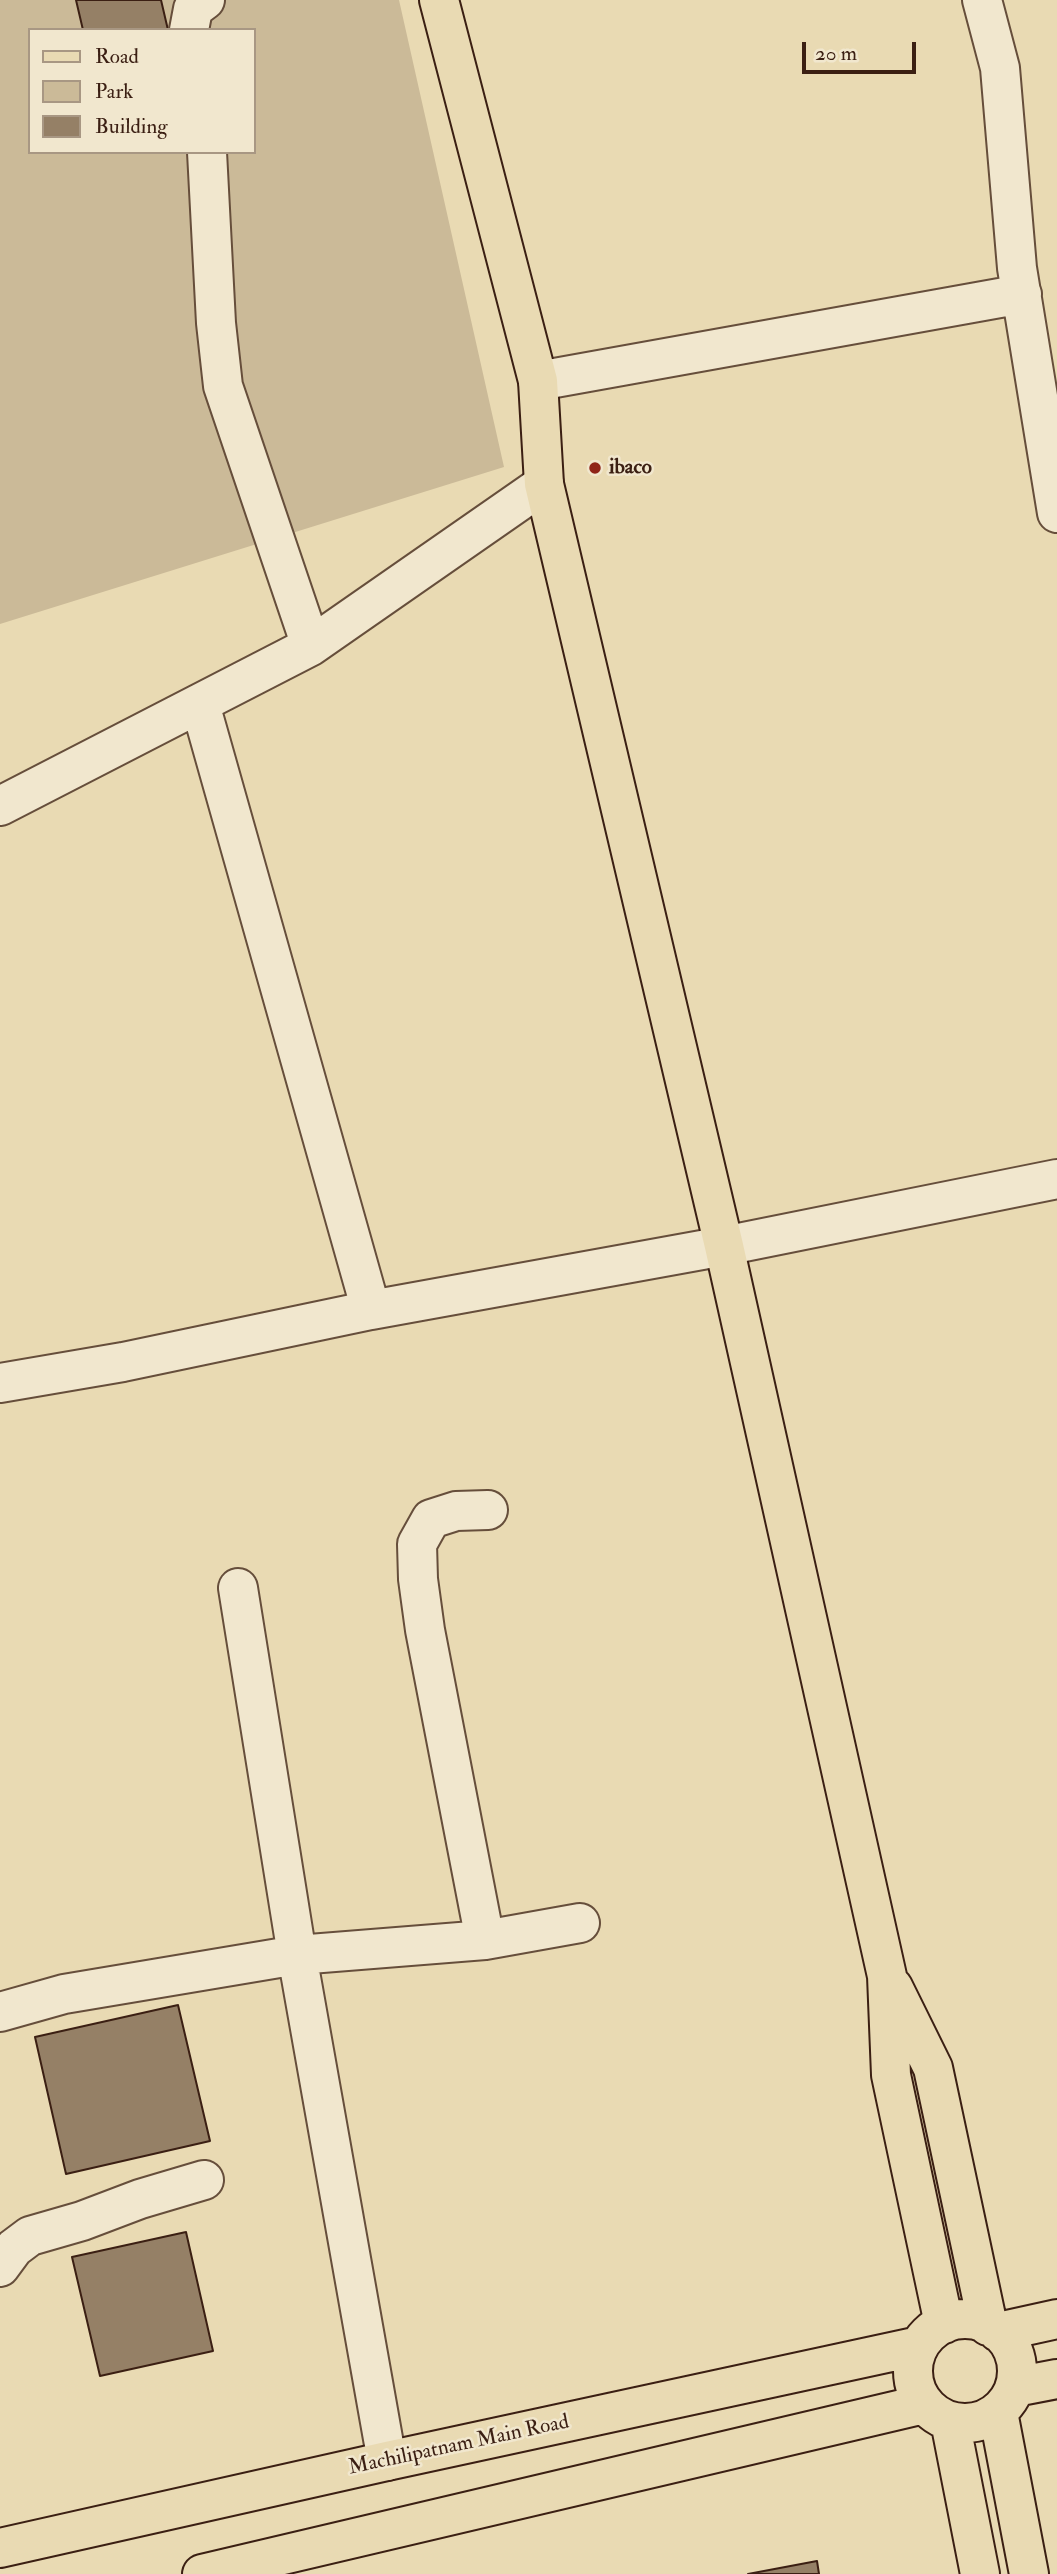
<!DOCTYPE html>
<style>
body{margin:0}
#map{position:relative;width:1057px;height:2574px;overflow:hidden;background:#e9dab3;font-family:"IM FELL Double Pica",serif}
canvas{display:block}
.legend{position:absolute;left:28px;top:28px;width:228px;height:126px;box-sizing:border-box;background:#f1e7ce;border:2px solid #a89783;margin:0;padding:9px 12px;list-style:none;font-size:21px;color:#3b1f13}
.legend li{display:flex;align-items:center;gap:14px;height:35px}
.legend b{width:35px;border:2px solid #a89783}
.scale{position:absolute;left:802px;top:42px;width:114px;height:32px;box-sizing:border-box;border:4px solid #3b1f13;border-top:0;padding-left:9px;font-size:21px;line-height:24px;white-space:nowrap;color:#3b1f13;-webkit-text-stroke:5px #f1e7ce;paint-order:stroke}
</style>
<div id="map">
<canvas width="1057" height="2574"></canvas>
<ul class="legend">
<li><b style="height:9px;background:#e9dab3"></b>Road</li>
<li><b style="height:19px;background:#cbba98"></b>Park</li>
<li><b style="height:19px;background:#958066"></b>Building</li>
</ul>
<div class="scale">20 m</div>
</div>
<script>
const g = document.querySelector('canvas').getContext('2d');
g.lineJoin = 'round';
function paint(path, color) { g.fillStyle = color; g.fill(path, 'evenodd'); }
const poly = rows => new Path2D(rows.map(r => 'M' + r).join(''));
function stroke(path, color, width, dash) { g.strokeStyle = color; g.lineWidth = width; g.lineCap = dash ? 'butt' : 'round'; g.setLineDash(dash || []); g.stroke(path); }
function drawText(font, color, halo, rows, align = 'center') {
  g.font = font + ' "IM FELL Double Pica",serif'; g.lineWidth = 5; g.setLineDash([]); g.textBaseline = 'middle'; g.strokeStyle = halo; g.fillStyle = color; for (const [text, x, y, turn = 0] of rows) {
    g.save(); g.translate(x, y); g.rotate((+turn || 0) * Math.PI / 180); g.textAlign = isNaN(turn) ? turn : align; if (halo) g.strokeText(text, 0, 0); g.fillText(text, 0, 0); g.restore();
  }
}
const green = poly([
 [0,0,399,0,504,467,0,624],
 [30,30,254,30,254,152,30,152]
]);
const building = poly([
 [76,0,161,0,168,30,83,30,76,0],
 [178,2005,210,2141,66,2174,35,2037,178,2005],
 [186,2232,213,2351,100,2376,72,2257,186,2232],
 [817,2561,819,2574,748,2574,817,2561]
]);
const minor = poly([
 [982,0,1000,68,1017,268,1057,513],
 [189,30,193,9,205,0],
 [207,152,216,323,223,386,311,646],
 [538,381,1022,294],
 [0,806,311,646,544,484],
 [371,1310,724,1246,1057,1179],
 [0,1383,123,1362,371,1310,200,704],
 [238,1588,297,1955,387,2461],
 [485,1940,425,1630,418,1579,417,1544,431,1519,456,1511,488,1510],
 [0,2012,64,1994,297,1955,485,1940,580,1923],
 [0,2267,14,2248,30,2236,82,2221,140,2199,204,2180]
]);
const major = poly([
 [439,0,538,381,544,484,724,1246,887,1976,891,2075,944,2324],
 [893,1987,933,2068,988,2326],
 '913 2371a52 52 0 1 1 104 0a52 52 0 1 1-104 0Z',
 [998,2332,1057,2319],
 [1015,2387,1057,2379],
 [998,2412,1029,2574],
 [950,2421,980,2574],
 [0,2548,387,2461,919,2346],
 [202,2574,924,2404]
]);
const markers = [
 [595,468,7,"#8f2418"]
];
const poiNames = [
 ["ibaco",609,468]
];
const streetNames = [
 ["Machilipatnam Main Road",459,2446,-12]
];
paint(green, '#cbba98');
paint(building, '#958066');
stroke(building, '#3b1f13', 2);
stroke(minor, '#664e3b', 42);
stroke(major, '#3b1f13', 42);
stroke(minor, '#f1e7ce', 38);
stroke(major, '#e9dab3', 38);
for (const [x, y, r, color] of markers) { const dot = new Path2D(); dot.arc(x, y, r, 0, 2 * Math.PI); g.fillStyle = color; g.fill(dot); stroke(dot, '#f1e7ce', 2.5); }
drawText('bold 21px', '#3b1f13', '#f1e7ce', poiNames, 'left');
drawText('21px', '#3b1f13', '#f1e7ce', streetNames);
</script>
